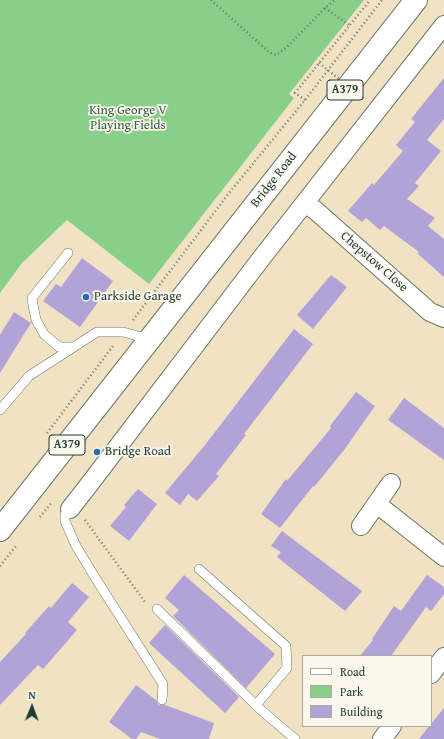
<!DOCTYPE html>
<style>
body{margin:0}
#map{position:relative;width:444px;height:739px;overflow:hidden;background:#f1e2c4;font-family:"Gentium Book Plus",serif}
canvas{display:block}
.legend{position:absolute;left:302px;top:655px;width:130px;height:72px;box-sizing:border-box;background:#fbf7ec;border:1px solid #a3ada2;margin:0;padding:5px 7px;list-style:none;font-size:12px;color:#1f3d34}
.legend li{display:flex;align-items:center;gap:8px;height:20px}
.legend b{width:20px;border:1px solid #a3ada2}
.north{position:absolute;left:12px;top:687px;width:40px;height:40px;-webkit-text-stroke:3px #fbf7ec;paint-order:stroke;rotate:1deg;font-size:11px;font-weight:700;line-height:16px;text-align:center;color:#1f3d34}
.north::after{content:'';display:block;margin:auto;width:14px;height:18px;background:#1f3d34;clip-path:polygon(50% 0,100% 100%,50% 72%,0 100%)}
</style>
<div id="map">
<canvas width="444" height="739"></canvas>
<ul class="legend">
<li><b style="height:5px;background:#fff"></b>Road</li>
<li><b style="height:11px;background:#88cf8a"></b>Park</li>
<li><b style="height:11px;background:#b1a2d8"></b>Building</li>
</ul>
<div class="north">N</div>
</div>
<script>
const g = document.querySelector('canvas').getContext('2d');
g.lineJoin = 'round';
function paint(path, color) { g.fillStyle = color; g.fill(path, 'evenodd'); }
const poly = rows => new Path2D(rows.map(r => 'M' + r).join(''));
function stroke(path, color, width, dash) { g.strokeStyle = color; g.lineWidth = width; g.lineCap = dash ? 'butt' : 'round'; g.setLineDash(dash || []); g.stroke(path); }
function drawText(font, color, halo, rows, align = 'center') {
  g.font = font + ' "Gentium Book Plus",serif'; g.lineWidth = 3.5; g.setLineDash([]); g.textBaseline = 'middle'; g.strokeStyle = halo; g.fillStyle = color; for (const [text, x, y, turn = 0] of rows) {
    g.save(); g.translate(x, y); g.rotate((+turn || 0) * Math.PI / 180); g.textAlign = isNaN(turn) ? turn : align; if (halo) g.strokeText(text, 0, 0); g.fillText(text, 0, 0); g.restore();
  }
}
const green = poly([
 [0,0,364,0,289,94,294,98,149,284,67,220,22,263,0,293]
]);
const building = poly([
 [444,78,444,119,427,140,441,151,415,183,419,186,407,199,435,218,428,226,444,239,444,277,418,254,419,252,384,226,380,230,366,218,362,222,348,211,372,183,374,185,403,151,396,145,415,122,411,119],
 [82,258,113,281,80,327,43,301,56,284,61,287],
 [331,275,347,287,313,329,297,315],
 [14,312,31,323,0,373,0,335],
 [294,329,313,344,244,434,246,435,216,474,219,476,197,501,188,494,180,505,165,493,205,445],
 [356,392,375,406,344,450,314,487,313,486,280,528,261,514,286,479,287,481,331,428,330,426],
 [404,398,444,428,444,460,388,420],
 [138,489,157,504,129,541,110,526,126,507,124,505],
 [282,531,362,591,345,611,277,557,281,552,271,546],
 [184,575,275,654,246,688,173,616,179,610,165,598],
 [427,575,444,587,444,594,431,611,426,607,391,656,360,656,373,640,372,639,394,606,401,611],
 [72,583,89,597,68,622,77,630,43,669,38,665,0,705,0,662,26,634,25,633,49,606,51,608],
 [165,625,239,697,225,713,149,643],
 [136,685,156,700,159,705,165,705,214,723,209,739,160,739,141,732,136,739,132,739,109,722],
 [444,708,444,739,419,739,429,726,431,726,431,724]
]);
const path = poly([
 [211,0,269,52,276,55,287,47,325,8,335,0],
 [325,8,349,25],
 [305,100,295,93,370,0],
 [133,320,229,193,305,100,382,0],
 [47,433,113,346],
 [40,517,52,502],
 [85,520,145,602],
 [0,566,16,546]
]);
const service = poly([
 [68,253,32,298,33,305,36,320,44,334,59,347,71,347],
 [0,410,29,376,97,332,123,332,149,339],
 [70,509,65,515,65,521,76,546,96,579,163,684,162,700],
 [199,569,286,646,287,668,256,705],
 [157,609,261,710,295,739]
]);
const minor = poly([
 [305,204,315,210,430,312,444,318],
 [377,504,444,557],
 [70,509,88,486,260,260,444,25],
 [361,526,391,483],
 [431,674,444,657],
 [382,739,392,726]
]);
const primary = poly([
 [0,530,416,0]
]);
const pathBridge = poly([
 [319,63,365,100]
]);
const markers = [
 [86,297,4,"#1f6fb2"],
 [97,452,4,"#1f6fb2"]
];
const shields = [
 [345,90,36],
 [67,445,36]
];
const shieldNames = [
 ["A379",345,90],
 ["A379",67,445]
];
const parkNames = [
 ["King George V",128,111],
 ["Playing Fields",128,126]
];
const streetNames = [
 ["Bridge Road",274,180,-52],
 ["Chepstow Close",374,262,41]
];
const poiNames = [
 ["Parkside Garage",94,297],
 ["Bridge Road",105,452]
];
paint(green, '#88cf8a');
paint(building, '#b1a2d8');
stroke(service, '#687766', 10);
stroke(minor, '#687766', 20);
stroke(primary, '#687766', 24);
stroke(path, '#687766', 2.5, [1, 3]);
stroke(service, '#fff', 9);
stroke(minor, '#fff', 18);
stroke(primary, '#fff', 22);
stroke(pathBridge, '#687766', 2.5, [1, 3]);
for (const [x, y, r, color] of markers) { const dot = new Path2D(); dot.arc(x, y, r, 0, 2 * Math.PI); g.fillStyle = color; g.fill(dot); stroke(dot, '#fbf7ec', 1.5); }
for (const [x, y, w] of shields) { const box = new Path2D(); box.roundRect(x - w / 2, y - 10, w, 20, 3); g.fillStyle = '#fbf7ec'; g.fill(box); stroke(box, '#1f3d34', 1); }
drawText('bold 12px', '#1f3d34', null, shieldNames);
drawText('13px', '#345a45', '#fbf7ec', parkNames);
drawText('13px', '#1f3d34', '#fbf7ec', streetNames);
drawText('13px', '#1f3d34', '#fbf7ec', poiNames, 'left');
</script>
